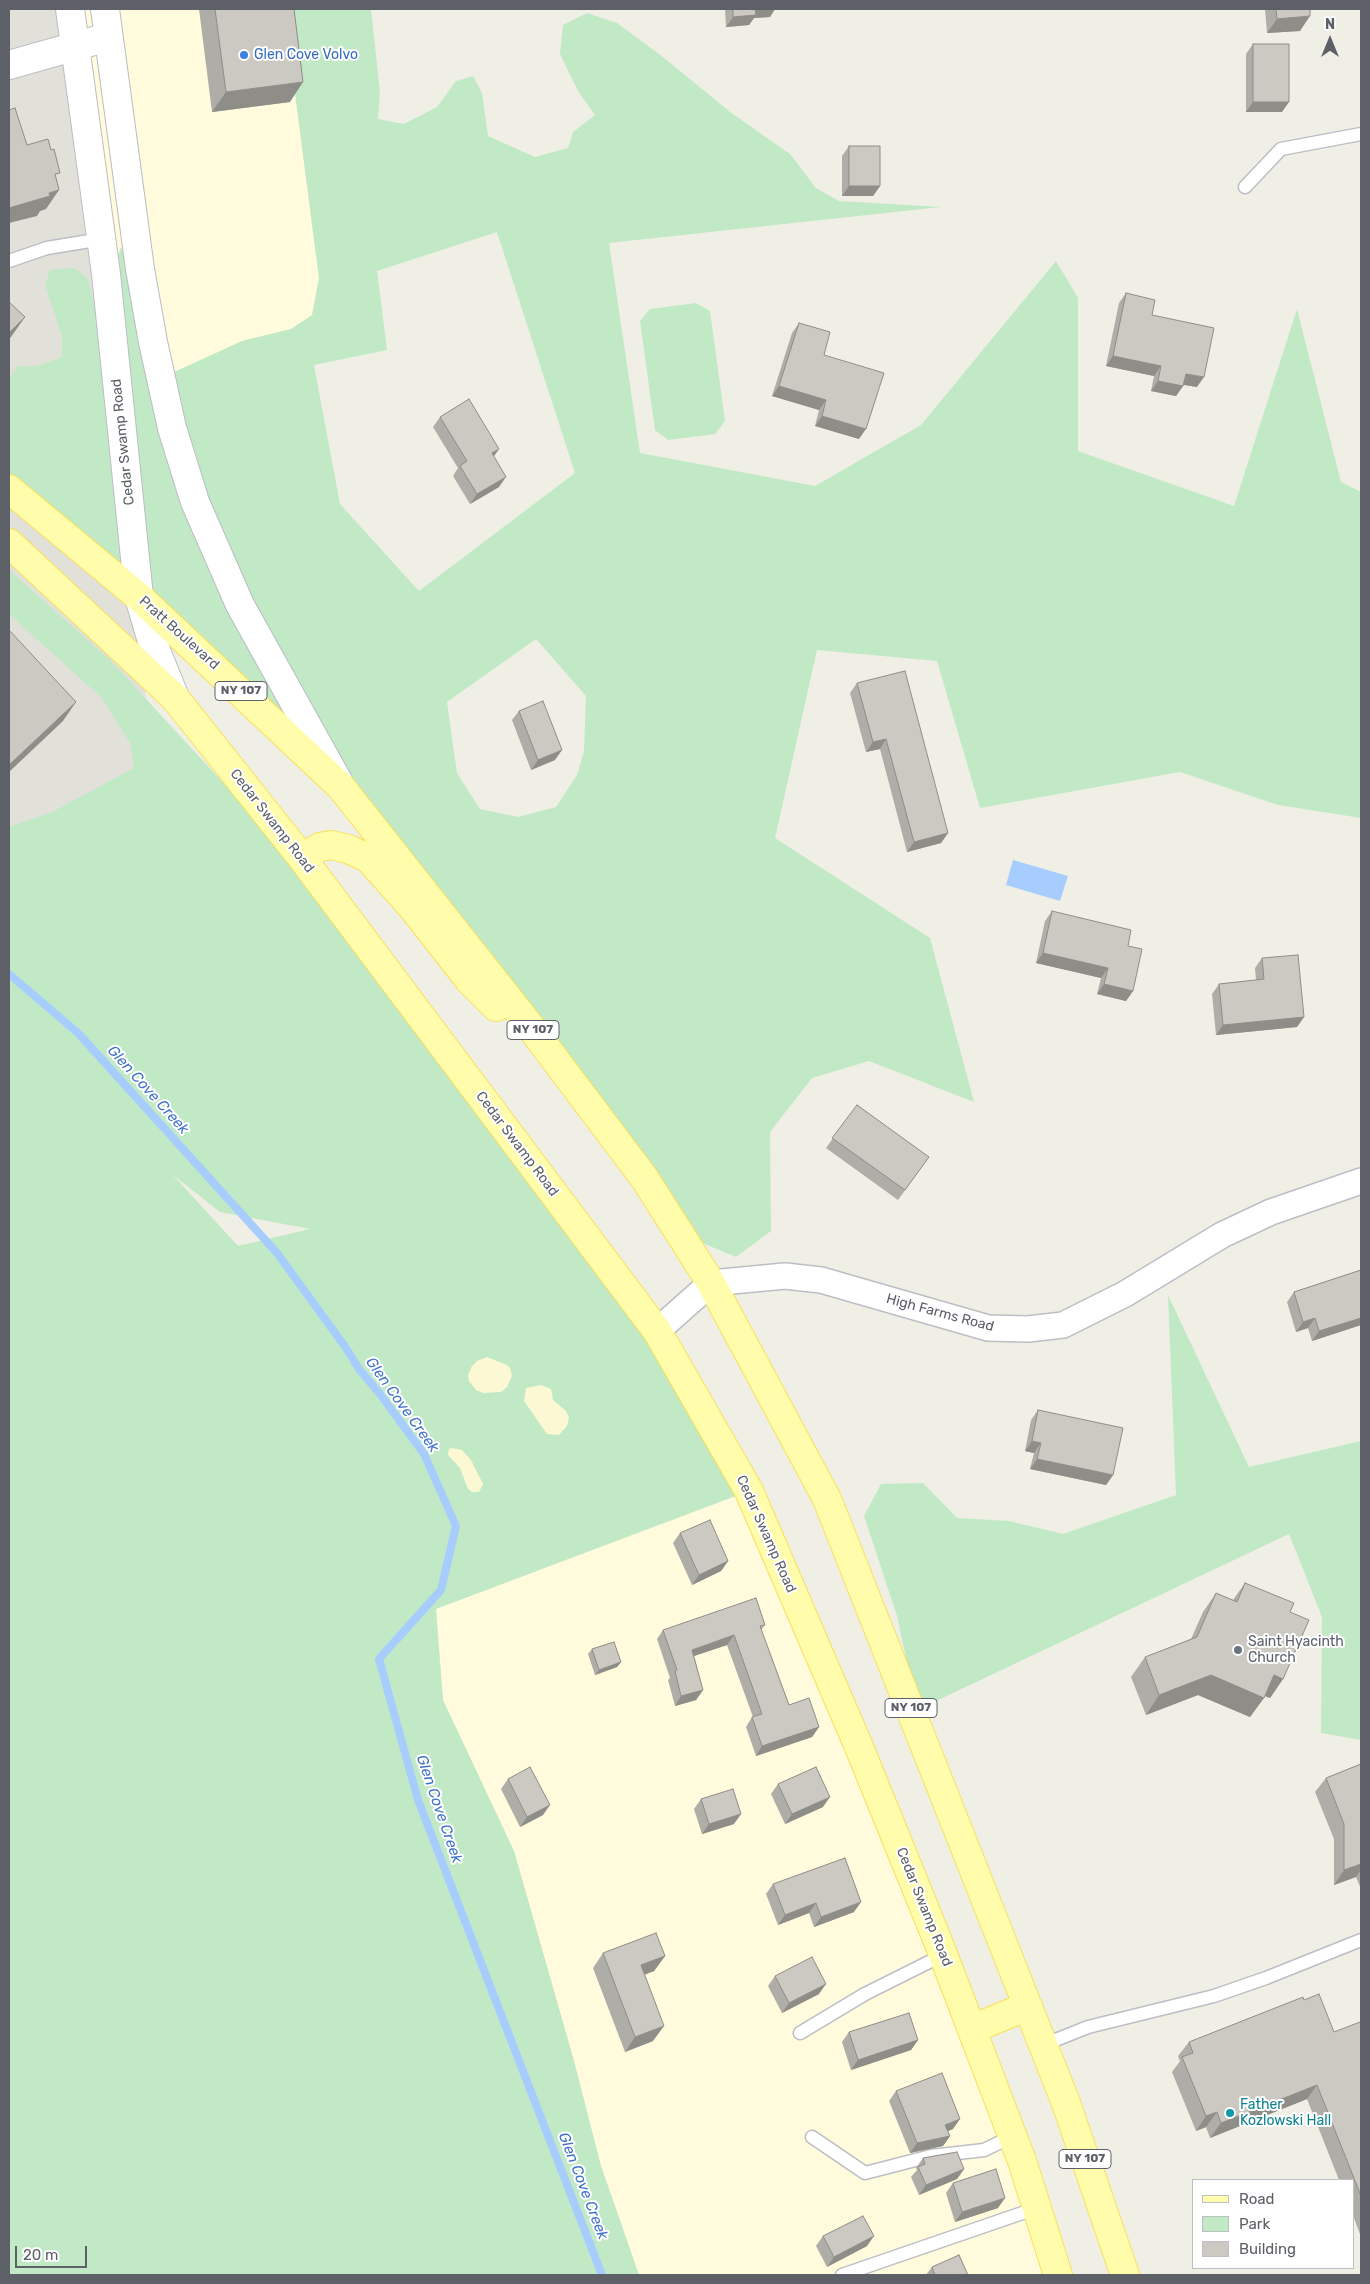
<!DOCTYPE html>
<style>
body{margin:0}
#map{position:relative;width:1370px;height:2284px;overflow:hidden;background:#f0efe5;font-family:Rubik,sans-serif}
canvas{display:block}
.frame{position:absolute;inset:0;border:10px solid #5d6067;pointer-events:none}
.legend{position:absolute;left:1192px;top:2179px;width:162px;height:90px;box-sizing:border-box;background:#fff;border:1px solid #bebfc2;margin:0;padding:6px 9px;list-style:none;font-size:15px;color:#5d6067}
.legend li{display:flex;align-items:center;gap:10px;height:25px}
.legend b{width:25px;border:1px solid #bebfc2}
.north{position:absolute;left:1305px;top:15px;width:50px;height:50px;-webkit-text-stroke:4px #fff;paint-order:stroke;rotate:0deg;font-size:14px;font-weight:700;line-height:20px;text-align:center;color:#5d6067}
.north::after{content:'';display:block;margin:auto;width:18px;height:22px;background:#5d6067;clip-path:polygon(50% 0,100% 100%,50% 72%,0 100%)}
.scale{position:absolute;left:15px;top:2246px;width:72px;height:22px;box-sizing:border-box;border:2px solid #5d6067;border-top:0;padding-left:6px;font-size:15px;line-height:18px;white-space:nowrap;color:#5d6067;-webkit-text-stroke:4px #fff;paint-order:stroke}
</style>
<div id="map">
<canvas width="1370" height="2284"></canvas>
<div class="frame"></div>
<ul class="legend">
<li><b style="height:6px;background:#fffcac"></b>Road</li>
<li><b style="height:14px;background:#c1e9c6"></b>Park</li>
<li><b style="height:14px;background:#cbc9c2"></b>Building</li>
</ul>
<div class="north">N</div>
<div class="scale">20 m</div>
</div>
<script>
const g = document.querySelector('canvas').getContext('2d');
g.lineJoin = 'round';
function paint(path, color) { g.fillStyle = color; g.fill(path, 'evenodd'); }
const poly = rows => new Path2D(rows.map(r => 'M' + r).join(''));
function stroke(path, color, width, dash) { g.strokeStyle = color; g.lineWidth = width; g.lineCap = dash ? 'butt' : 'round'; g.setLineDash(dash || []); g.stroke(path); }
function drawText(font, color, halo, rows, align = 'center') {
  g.font = font + ' Rubik,sans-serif'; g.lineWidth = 4; g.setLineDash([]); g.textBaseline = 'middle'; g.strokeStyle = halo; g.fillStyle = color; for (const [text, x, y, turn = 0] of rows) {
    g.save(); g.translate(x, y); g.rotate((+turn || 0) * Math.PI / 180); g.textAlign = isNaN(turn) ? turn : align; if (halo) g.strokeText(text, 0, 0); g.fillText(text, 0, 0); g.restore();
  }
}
const commercial = poly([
 [9,9,284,9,319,278,312,316,291,329,242,341,161,379,147,311,121,248,98,318],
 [749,1491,1064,2275,639,2275,601,2166,574,2061,514,1851,443,1700,436,1608]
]);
const industrial = poly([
 [9,9,58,9,156,778,9,828]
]);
const green = poly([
 [284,9,371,9,380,93,378,119,404,124,437,107,456,81,473,76,482,93,488,136,535,157,568,148,573,132,595,115,578,91,560,54,563,25,587,13,617,23,663,57,730,112,790,154,816,188,839,201,941,207,609,243,640,453,815,486,921,425,1056,261,1078,298,1078,451,1234,506,1297,309,1341,482,1361,492,1361,818,1278,805,1180,772,980,808,937,661,817,650,775,838,930,938,974,1102,869,1061,812,1078,770,1132,771,1231,736,1257,700,1242,344,787,9,488,9,379,18,366,37,366,62,357,62,336,45,285,50,270,74,268,87,277,98,317,121,247,147,311,161,378,242,341,291,329,312,315,319,278],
 [497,232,575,473,419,591,340,504,314,365,387,350,377,271],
 [536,639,586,696,584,751,577,775,556,807,518,817,480,809,457,773,447,702],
 [696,303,710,311,725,421,715,434,668,440,655,430,640,321,650,309],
 [9,570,111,661,253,815,283,852,299,878,322,902,681,1373,749,1491,436,1609,443,1700,514,1851,574,2061,601,2166,639,2275,9,2275,9,827,52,812,134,768,130,743,102,698,9,614],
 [173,1175,220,1212,310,1229,238,1246],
 [1168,1295,1249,1467,1361,1441,1361,1740,1321,1733,1322,1617,1289,1534,917,1710,897,1616,864,1516,881,1484,923,1483,957,1518,1009,1521,1063,1534,1176,1495]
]);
const sand = poly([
 [487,1357,507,1365,510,1368,512,1376,507,1387,501,1392,483,1393,476,1390,469,1381,468,1375,472,1366,477,1361],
 [541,1385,551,1389,553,1400,566,1411,569,1417,567,1426,559,1435,547,1434,524,1401,526,1388],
 [451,1448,462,1450,471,1460,483,1484,479,1492,472,1492,468,1489,460,1468,448,1455,449,1449]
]);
const water = poly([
 [1013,860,1068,876,1060,901,1006,885]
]);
const stream = poly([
 [9,974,78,1033,277,1253,346,1348,359,1369,380,1394,424,1454,456,1526,441,1590,379,1659,418,1800,602,2275]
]);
const service = poly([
 [1245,187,1281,149,1361,134],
 [9,261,47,248,102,239],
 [800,2033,865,1994,943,1955],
 [1043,2045,1088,2027,1214,1996,1266,1978,1361,1940],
 [812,2137,865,2173,931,2156,984,2150,1013,2136],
 [842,2275,1037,2208]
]);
const minor = poly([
 [657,1331,711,1283,785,1276,821,1280,988,1328,1028,1329,1063,1325,1125,1294,1222,1235,1271,1212,1361,1181]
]);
const tertiary = poly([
 [9,65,108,37]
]);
const secondary = poly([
 [70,9,106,274,139,597,151,638,175,698],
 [105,9,140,269,153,342,172,428,195,502,240,605,338,781]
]);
const primary = poly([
 [9,489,139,597,341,787,526,1021,645,1179,711,1283,827,1499,1066,2103,1125,2275],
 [9,543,175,698,302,858,657,1331,749,1491,859,1747,941,1949,1022,2161,1058,2275],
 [302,858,320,847,331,845,348,849,368,858,412,907,469,980,496,1007],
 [972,2029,1028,2006]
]);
const wall = poly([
 [199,9,294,9,290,102,212,112],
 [725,9,775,9,770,17,754,18,749,25,726,27],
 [1265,9,1310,9,1300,31,1267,33],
 [1253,44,1282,112,1246,112,1246,54],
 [849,146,880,186,873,196,842,196,842,156],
 [1126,293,1152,315,1197,387,1184,385,1176,396,1151,391,1154,376,1106,366,1119,303],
 [799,323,824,355,859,439,815,426,819,410,772,396,792,333],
 [440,417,494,457,499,487,470,504,453,476,458,468,433,427],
 [857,683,948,833,941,843,907,852,880,749,866,752,850,693],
 [519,711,555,760,531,770,512,720],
 [1052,911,1133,991,1126,1001,1097,994,1101,978,1036,963,1045,921],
 [1262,958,1304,1017,1297,1027,1216,1035,1212,994,1219,984,1256,980,1255,968],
 [857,1105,929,1157,898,1200,826,1148],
 [1361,1270,1361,1325,1312,1341,1308,1328,1296,1332,1287,1302,1294,1292],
 [1038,1410,1113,1475,1106,1485,1030,1469,1034,1453,1025,1451,1031,1420],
 [680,1533,728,1561,721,1571,692,1585,673,1543],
 [1245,1583,1290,1612,1283,1679,1270,1698,1265,1696,1250,1717,1198,1695,1146,1715,1131,1677,1145,1657,1191,1639,1203,1612,1216,1593,1233,1600],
 [765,1625,761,1630,789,1705,819,1727,812,1737,756,1756,746,1727,752,1717,753,1717,727,1645,694,1656,703,1690,696,1700,675,1706,668,1680,670,1678,657,1639,663,1630],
 [592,1649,621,1662,617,1667,595,1675,588,1654],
 [1361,1764,1361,1889,1356,1877,1334,1885,1334,1839,1315,1792,1326,1778],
 [508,1779,543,1815,520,1827,501,1789],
 [778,1784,823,1807,785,1824,771,1794],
 [701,1799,734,1824,702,1834,694,1809],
 [773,1884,854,1912,814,1927,809,1913,778,1925,766,1894],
 [603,1953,665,1956,654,1971,644,1975,653,2041,625,2052,593,1968],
 [775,1976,819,1994,782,2013,768,1986],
 [1304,2000,1334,2032,1361,2025,1361,2237,1354,2218,1354,2180,1339,2180,1307,2099,1210,2138,1206,2127,1196,2131,1172,2072,1180,2061,1178,2056,1189,2042],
 [849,2032,918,2040,911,2050,851,2070,842,2042],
 [896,2091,953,2129,948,2131,950,2136,943,2146,910,2153,889,2101],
 [923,2158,964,2169,957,2179,919,2195,911,2177,917,2170,916,2168],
 [953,2183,998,2208,955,2222,946,2193],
 [823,2236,867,2246,827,2267,816,2246],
 [932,2267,968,2275,926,2275]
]);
const shadedWall = poly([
 [755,9,775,9,770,17,754,18,749,25,726,27,733,17],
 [1310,16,1300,31,1267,33,1277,19],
 [303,82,290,102,212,112,226,92],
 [1253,102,1289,102,1282,112,1246,112],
 [849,186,880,186,873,196,842,196],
 [59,190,46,209,40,211,37,216,9,223,9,208,49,193],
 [25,317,11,337,9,339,9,333],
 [1113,356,1161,366,1154,376,1106,366],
 [1186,374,1204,377,1197,387,1179,384],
 [1158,381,1183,386,1176,396,1151,391],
 [779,386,826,400,819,410,772,396],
 [822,416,866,429,859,439,815,426],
 [499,449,492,459,492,453],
 [506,477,499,487,470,504,477,494],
 [76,702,63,721,9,772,9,765],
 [886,739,880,749,866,752,873,742],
 [562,750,555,760,531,770,538,760],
 [948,833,941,843,907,852,914,842],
 [1043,953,1108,968,1101,978,1036,963],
 [1104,984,1133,991,1126,1001,1097,994],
 [1304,1017,1297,1027,1216,1035,1223,1025],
 [1315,1318,1308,1328,1296,1332,1303,1322],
 [1361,1318,1361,1325,1312,1341,1319,1331],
 [1032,1441,1041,1443,1034,1453,1025,1451],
 [1037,1459,1113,1475,1106,1485,1030,1469],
 [728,1561,721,1571,692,1585,699,1575],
 [734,1635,727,1645,685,1659,692,1650],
 [621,1662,617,1667,595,1675,599,1670],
 [1211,1675,1264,1698,1250,1717,1198,1695,1146,1715,1159,1695],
 [1274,1675,1283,1679,1270,1698,1260,1694],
 [703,1690,696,1700,675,1706,681,1696],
 [819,1727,812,1737,756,1756,762,1746],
 [830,1797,823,1807,785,1824,792,1814],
 [550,1805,543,1815,520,1827,527,1817],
 [741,1814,734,1824,702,1834,709,1824],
 [1361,1864,1361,1870,1356,1877,1334,1885,1344,1870],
 [861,1902,854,1912,814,1927,821,1917],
 [816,1903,809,1913,778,1925,785,1915],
 [665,1956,654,1971,630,1980,641,1965],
 [826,1984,819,1994,782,2013,789,2003],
 [664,2026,653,2041,625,2052,635,2037],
 [918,2040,911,2050,851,2070,858,2060],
 [1317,2085,1307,2099,1210,2138,1221,2123],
 [1217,2112,1206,2127,1196,2131,1206,2116],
 [960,2119,953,2129,938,2135,945,2125],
 [950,2136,943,2146,910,2153,917,2143],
 [964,2169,957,2179,919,2195,926,2185],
 [1005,2198,998,2208,955,2222,962,2212],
 [874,2236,867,2246,827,2267,834,2257]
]);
const building = poly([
 [215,9,294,9,303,82,226,92,215,9],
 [733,9,755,9,756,15,733,17,733,9],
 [1276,9,1310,9,1310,16,1277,19,1276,9],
 [1253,44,1289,44,1289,102,1253,102,1253,44],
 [15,108,27,145,48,139,51,150,54,149,60,173,55,174,59,190,49,193,50,196,9,208,9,110,15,108],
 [849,146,880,146,880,186,849,186,849,146],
 [1126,293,1155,300,1152,315,1214,328,1204,377,1186,374,1183,386,1158,381,1161,366,1113,356,1126,293],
 [9,302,25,317,9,333,9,302],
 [799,323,830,332,824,355,884,373,866,429,822,416,826,400,779,386,799,323],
 [469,399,499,449,492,453,506,477,477,494,460,466,467,461,440,417,469,399],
 [9,630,76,702,9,765,9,630],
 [905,671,948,833,914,842,886,739,873,742,857,683,905,671],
 [543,701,562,750,538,760,519,711,543,701],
 [1052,911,1131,930,1128,946,1142,949,1133,991,1104,984,1108,968,1043,953,1052,911],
 [1298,955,1304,1017,1223,1025,1219,984,1264,979,1262,958,1298,955],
 [857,1105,929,1157,905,1190,832,1138,857,1105],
 [1361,1270,1361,1318,1319,1331,1315,1318,1303,1322,1294,1292,1361,1270],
 [1038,1410,1123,1428,1113,1475,1037,1459,1041,1443,1032,1441,1038,1410],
 [710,1520,728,1561,699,1575,680,1533,710,1520],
 [1245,1583,1294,1603,1290,1612,1309,1620,1283,1679,1274,1675,1264,1698,1211,1675,1159,1695,1145,1657,1197,1637,1216,1593,1237,1602,1245,1583],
 [756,1598,765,1625,760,1626,789,1705,809,1698,819,1727,762,1746,752,1717,762,1714,734,1635,692,1650,703,1690,681,1696,675,1671,677,1670,663,1630,756,1598],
 [614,1642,621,1662,599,1670,592,1649,614,1642],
 [1361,1764,1361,1864,1344,1870,1344,1824,1326,1778,1361,1764],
 [530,1767,550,1805,527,1817,508,1779,530,1767],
 [816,1767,830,1797,792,1814,778,1784,816,1767],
 [733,1789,741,1814,709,1824,701,1799,733,1789],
 [845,1858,861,1902,821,1917,816,1903,785,1915,773,1884,845,1858],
 [656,1933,665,1956,641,1965,664,2026,635,2037,603,1953,656,1933],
 [812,1957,826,1984,789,2003,775,1976,812,1957],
 [1319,1994,1334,2032,1360,2022,1361,2025,1361,2196,1317,2085,1221,2123,1217,2112,1206,2116,1182,2057,1193,2053,1189,2042,1303,1997,1304,2000,1319,1994],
 [909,2013,918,2040,858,2060,849,2032,909,2013],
 [942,2073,960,2119,945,2125,950,2136,917,2143,896,2091,942,2073],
 [957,2152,964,2169,926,2185,918,2167,925,2164,923,2158,957,2152],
 [996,2169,1005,2198,962,2212,953,2183,996,2169],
 [863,2216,874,2236,834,2257,823,2236,863,2216],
 [959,2255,968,2275,935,2275,932,2267,959,2255]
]);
const markers = [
 [244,55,5,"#3f7fe0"],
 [1238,1650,5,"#6b7280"],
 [1230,2113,5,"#0f9aa8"]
];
const shields = [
 [241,691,52],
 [533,1030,52],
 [911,1708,52],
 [1085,2159,52]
];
const shieldNames = [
 ["NY 107",241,691],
 ["NY 107",533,1030],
 ["NY 107",911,1708],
 ["NY 107",1085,2159]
];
const shopNames = [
 ["Glen Cove Volvo",254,55]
];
const streetNames = [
 ["Cedar Swamp Road",123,442,-96],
 ["Pratt Boulevard",179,633,42],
 ["Cedar Swamp Road",272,821,52],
 ["Cedar Swamp Road",517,1144,53],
 ["High Farms Road",940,1313,15],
 ["Cedar Swamp Road",766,1534,66],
 ["Cedar Swamp Road",924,1907,68]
];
const worshipNames = [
 ["Saint Hyacinth",1248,1642],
 ["Church",1248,1658]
];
const cultureNames = [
 ["Father",1240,2105],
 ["Kozlowski Hall",1240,2121]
];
const waterNames = [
 ["Glen Cove Creek",148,1090,48],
 ["Glen Cove Creek",402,1405,54],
 ["Glen Cove Creek",439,1809,71],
 ["Glen Cove Creek",583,2186,69]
];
paint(commercial, '#fffbdc');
paint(industrial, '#e1e1da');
paint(green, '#c1e9c6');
paint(sand, '#fdf8d4');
paint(water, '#a7cdff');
stroke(stream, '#a7cdff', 8);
stroke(service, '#bdbec5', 15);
stroke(minor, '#bdbec5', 28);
stroke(tertiary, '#bdbec5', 30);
stroke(secondary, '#bbbdc4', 30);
stroke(primary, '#fae055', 30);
stroke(service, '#fff', 12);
stroke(minor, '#fff', 25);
stroke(tertiary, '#fff', 28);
stroke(secondary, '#fff', 28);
stroke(primary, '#fffcac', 28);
paint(wall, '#afada7');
paint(shadedWall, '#8e8d88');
paint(building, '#cbc9c2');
stroke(building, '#8e8d88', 1);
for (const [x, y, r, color] of markers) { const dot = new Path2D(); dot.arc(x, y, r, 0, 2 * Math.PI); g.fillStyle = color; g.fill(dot); stroke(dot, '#fff', 2); }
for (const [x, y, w] of shields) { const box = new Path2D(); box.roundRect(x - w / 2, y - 9.5, w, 19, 4); g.fillStyle = '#fff'; g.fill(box); stroke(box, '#5d6067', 1); }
drawText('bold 12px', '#5d6067', null, shieldNames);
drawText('14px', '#366cbe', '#fff', shopNames, 'left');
drawText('14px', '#5d6067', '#fff', streetNames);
drawText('14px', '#5b616d', '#fff', worshipNames, 'left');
drawText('14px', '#0d838f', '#fff', cultureNames, 'left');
drawText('italic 15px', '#4173cb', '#fff', waterNames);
</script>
